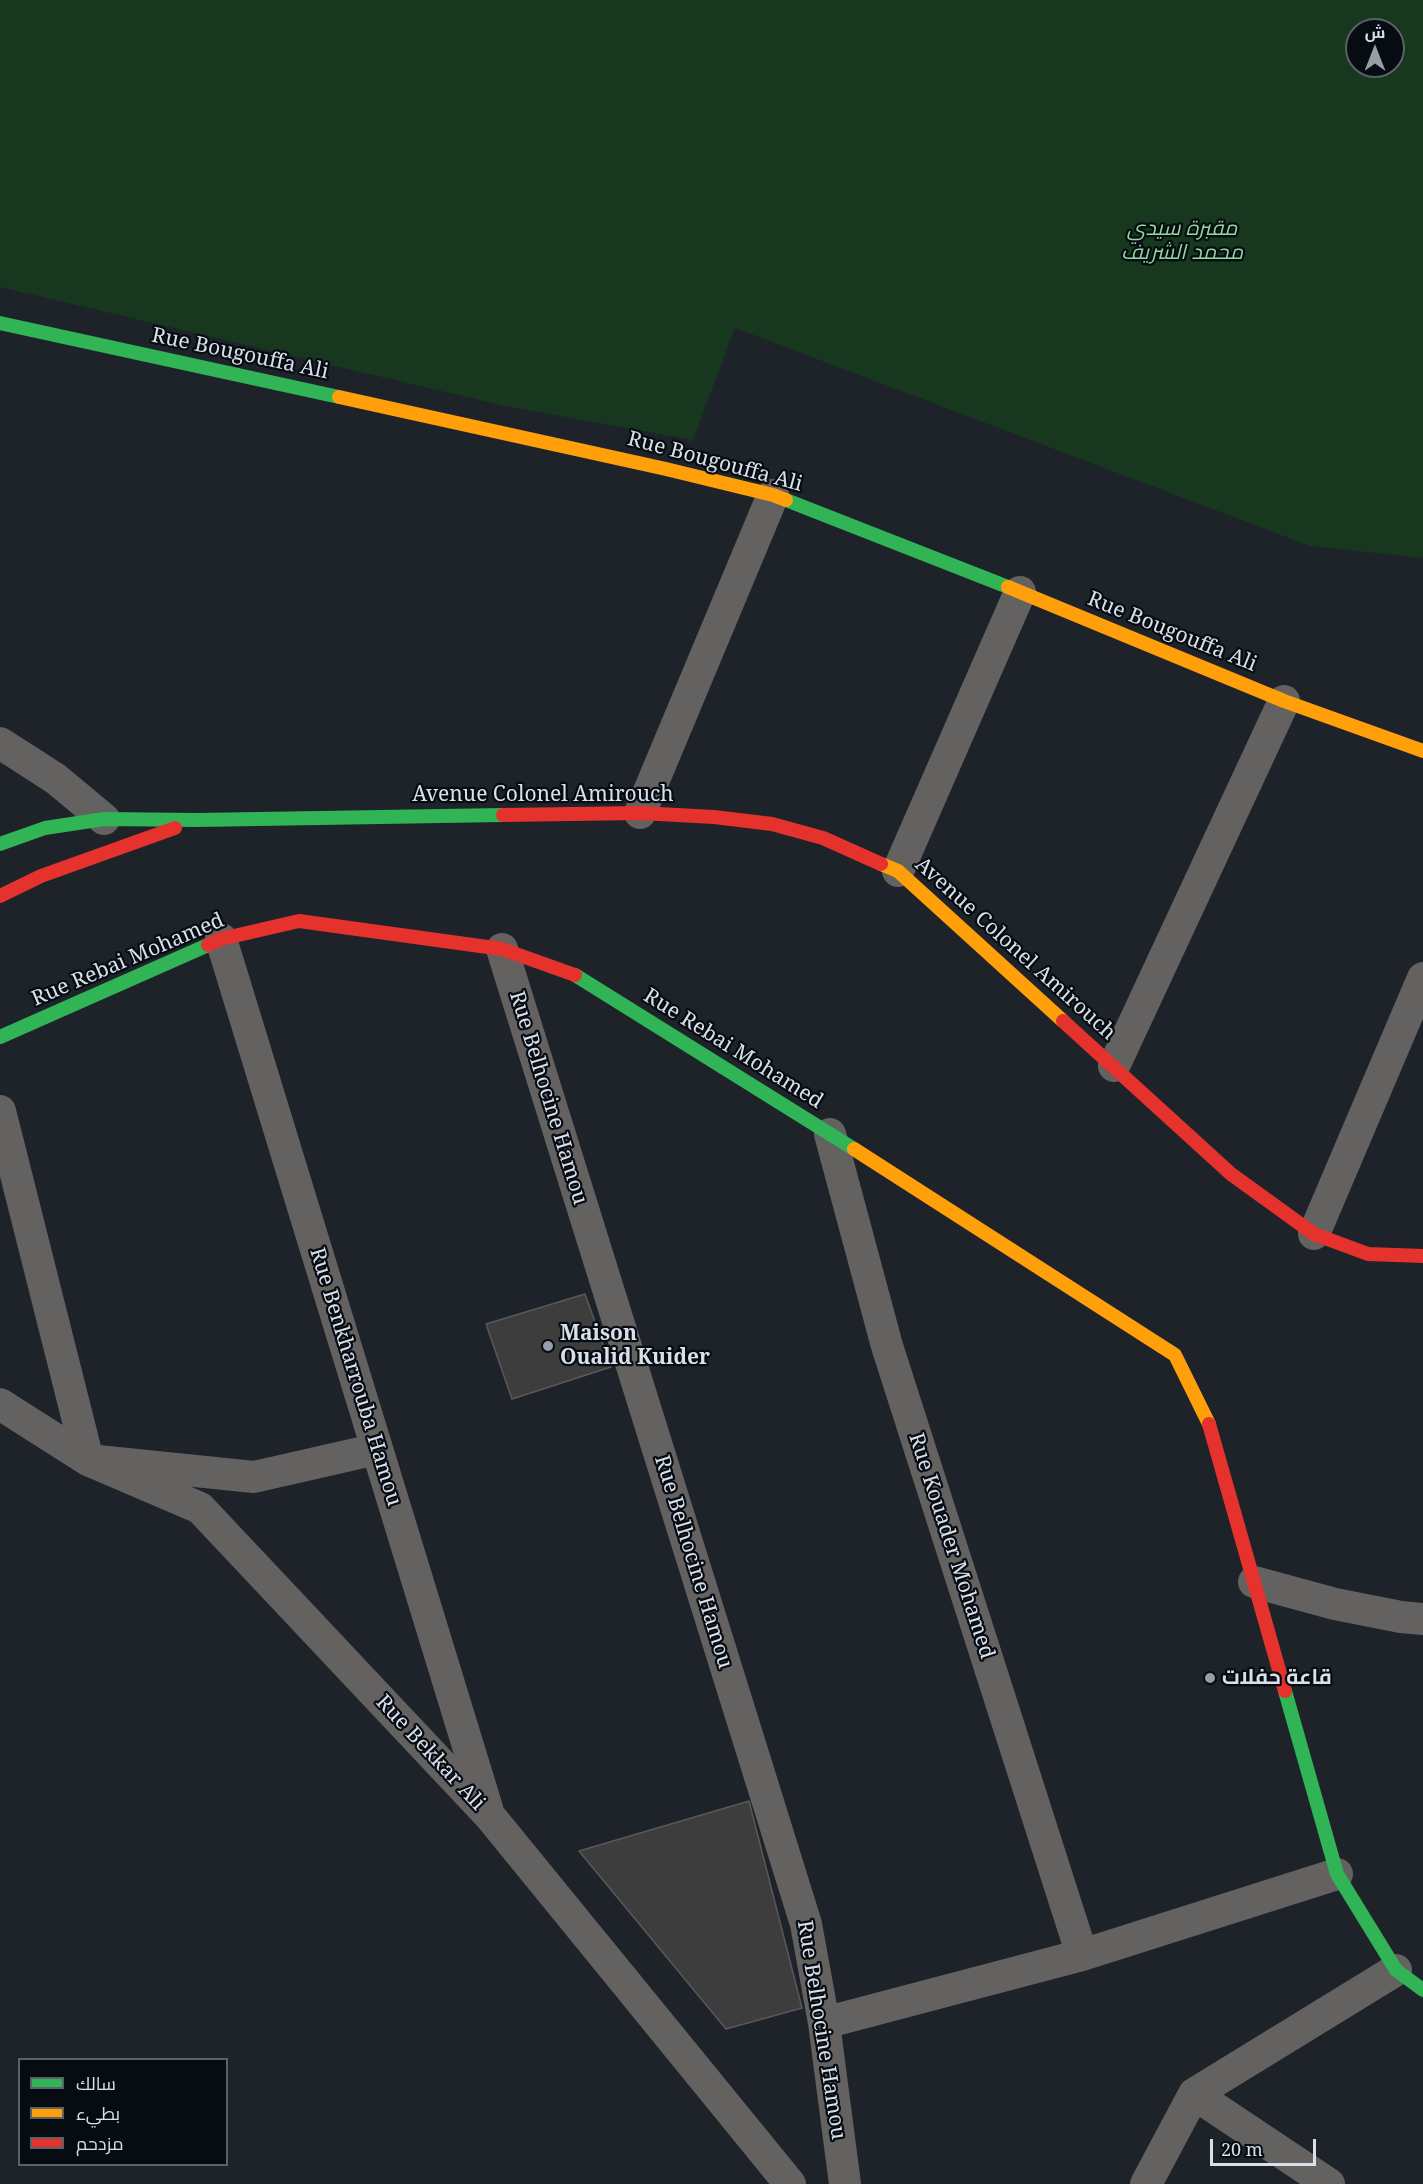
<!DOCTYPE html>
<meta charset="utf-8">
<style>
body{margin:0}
#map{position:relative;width:1423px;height:2184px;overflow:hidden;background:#1e232a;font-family:"Noto Serif",Cairo,serif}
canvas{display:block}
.legend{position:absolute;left:18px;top:2058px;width:210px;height:108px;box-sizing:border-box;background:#070c12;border:2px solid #5b6168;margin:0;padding:8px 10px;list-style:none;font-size:18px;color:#d9e0ea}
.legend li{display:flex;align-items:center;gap:12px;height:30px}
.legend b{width:30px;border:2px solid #5b6168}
.north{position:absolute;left:1345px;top:18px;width:60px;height:60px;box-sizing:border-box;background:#070c12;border:2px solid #5b6168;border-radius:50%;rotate:0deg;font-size:16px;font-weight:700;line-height:24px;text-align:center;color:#d9e0ea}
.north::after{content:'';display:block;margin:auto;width:21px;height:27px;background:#989ea7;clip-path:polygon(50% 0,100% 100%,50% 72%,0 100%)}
.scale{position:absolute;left:1210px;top:2139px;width:106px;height:27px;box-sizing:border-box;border:3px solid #d9e0ea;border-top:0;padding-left:8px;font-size:18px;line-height:21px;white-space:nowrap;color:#d9e0ea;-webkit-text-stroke:4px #070c12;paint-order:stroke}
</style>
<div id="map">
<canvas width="1423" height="2184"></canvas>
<ul class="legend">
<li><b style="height:8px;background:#30b455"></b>سالك</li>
<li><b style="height:8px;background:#ff9f0a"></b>بطيء</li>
<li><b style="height:8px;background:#e5322d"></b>مزدحم</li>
</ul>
<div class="north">ش</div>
<div class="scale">20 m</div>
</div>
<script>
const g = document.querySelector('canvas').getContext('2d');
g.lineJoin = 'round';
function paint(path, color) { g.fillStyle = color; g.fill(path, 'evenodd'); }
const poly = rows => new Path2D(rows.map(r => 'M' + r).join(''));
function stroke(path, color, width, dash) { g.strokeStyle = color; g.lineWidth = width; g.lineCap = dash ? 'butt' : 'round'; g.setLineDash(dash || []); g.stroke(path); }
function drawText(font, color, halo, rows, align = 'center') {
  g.font = font + ' "Noto Serif",Cairo,serif'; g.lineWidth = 4.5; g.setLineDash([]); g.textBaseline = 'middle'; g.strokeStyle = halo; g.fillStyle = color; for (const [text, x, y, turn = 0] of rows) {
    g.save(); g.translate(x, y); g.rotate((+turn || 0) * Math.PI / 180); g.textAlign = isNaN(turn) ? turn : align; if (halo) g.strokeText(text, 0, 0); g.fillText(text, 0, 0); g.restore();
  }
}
const green = poly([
 [0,0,1423,0,1423,558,1310,546,735,328,693,440,505,406,0,287],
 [1357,30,1393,30,1393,66,1357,66]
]);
const building = poly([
 [585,1294,611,1367,512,1399,486,1324,585,1294],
 [749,1801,802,2008,726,2029,579,1851,749,1801]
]);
const street = poly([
 [0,743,56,779,104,819],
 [640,813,773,495],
 [898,871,1020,592],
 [221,939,487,1808],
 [502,949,806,1924,824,2023,845,2184],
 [1114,1066,1284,701],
 [0,1111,88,1460,254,1477,377,1449],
 [830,1134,887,1346,1082,1955],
 [1314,1234,1423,978],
 [0,1404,88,1460,200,1508,489,1815,790,2184],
 [1254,1582,1335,1604,1401,1617,1423,1619],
 [824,2023,1082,1955,1337,1874],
 [1194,2094,1329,2184],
 [1146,2184,1194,2094,1396,1970]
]);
const fast = poly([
 [0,323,339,397],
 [786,500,1008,587],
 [0,844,45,828,104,819,197,820,503,815],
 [575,975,854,1149],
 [0,1037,208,945],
 [1285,1691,1337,1874,1396,1970,1423,1990]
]);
const slow = poly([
 [339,397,666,469,773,495,786,500],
 [1008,587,1284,701,1423,751],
 [881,864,898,871,1063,1021],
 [854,1149,1175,1355,1209,1424]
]);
const jam = poly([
 [503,815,640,813,714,817,772,824,823,838,881,864],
 [0,896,41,876,175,828],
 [208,945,221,939,299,921,502,949,575,975],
 [1063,1021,1231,1174,1314,1234,1368,1254,1423,1256],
 [1209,1424,1285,1691]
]);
const markers = [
 [548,1346,6,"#989ea7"],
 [1210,1678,6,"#989ea7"]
];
const parkNames = [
 ["مقبرة سيدي",1182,229],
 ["محمد الشريف",1182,253]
];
const streetNames = [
 ["Rue Bougouffa Ali",240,354,12],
 ["Rue Bougouffa Ali",715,462,15],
 ["Rue Bougouffa Ali",1172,632,22],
 ["Avenue Colonel Amirouch",543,795],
 ["Avenue Colonel Amirouch",1015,949,42],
 ["Rue Rebai Mohamed",128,960,-23],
 ["Rue Rebai Mohamed",733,1049,32],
 ["Rue Belhocine Hamou",548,1098,73],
 ["Rue Benkharrouba Hamou",355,1377,73],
 ["Rue Kouader Mohamed",951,1546,72],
 ["Rue Belhocine Hamou",693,1562,73],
 ["Rue Bekkar Ali",430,1753,47],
 ["Rue Belhocine Hamou",821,2030,81]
];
const poiNames = [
 ["Maison",560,1334],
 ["Oualid Kuider",560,1358],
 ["قاعة حفلات",1222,1678]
];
paint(green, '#17371f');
paint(building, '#3d3d3d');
stroke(building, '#5a5859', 1.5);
stroke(street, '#646161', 32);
stroke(fast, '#30b455', 14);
stroke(slow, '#ff9f0a', 14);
stroke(jam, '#e5322d', 14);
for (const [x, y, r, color] of markers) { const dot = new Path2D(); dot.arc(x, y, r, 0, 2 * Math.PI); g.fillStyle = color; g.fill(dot); stroke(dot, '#070c12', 2); }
drawText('italic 21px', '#95d69d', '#070c12', parkNames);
drawText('21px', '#d9e0ea', '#070c12', streetNames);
drawText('bold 21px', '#d9e0ea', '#070c12', poiNames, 'left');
</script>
